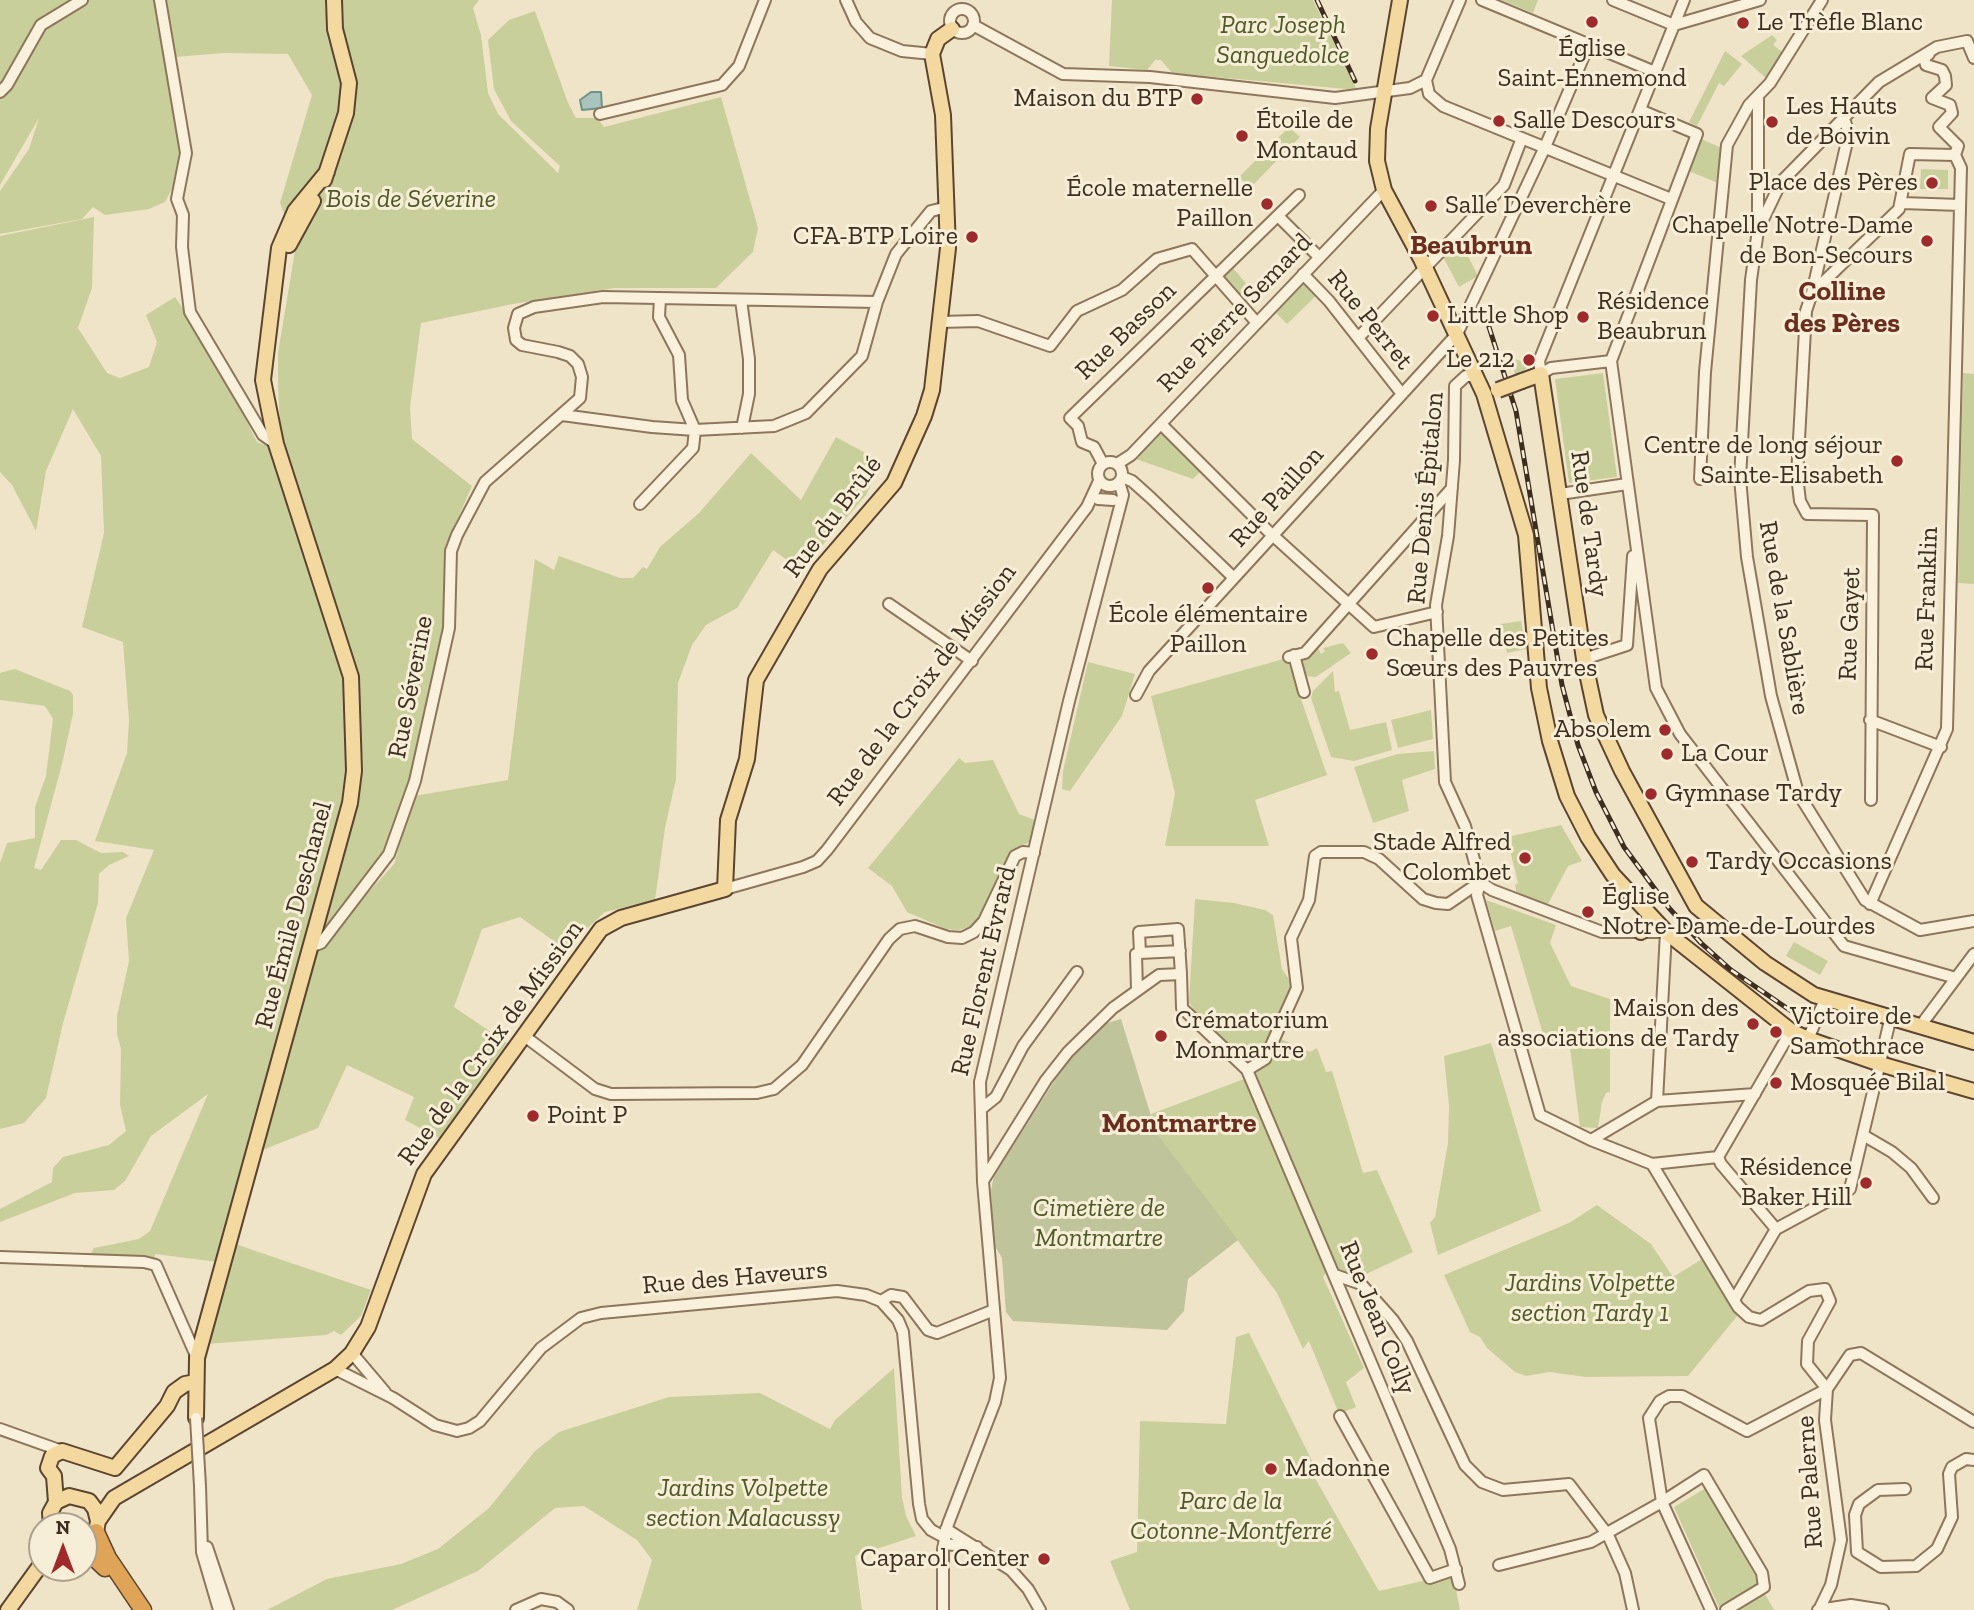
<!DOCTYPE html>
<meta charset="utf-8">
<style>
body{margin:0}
#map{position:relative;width:1974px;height:1610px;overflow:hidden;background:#f0e4c8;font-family:"Zilla Slab",serif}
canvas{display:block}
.north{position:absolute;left:28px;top:1512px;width:70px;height:70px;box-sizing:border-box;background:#f7eed8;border:2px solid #ada18e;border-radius:50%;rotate:0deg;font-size:19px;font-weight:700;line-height:28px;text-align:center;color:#3d2e20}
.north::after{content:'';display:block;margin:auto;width:24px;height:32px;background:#9e2a2b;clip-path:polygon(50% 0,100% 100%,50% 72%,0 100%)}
</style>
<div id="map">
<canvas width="1974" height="1610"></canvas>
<div class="north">N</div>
</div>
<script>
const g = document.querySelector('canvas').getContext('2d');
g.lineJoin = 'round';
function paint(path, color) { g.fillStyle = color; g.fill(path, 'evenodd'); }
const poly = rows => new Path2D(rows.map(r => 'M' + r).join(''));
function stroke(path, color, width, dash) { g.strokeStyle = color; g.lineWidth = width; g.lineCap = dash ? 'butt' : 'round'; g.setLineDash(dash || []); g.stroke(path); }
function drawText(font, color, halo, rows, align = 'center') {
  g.font = font + ' "Zilla Slab",serif'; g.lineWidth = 6; g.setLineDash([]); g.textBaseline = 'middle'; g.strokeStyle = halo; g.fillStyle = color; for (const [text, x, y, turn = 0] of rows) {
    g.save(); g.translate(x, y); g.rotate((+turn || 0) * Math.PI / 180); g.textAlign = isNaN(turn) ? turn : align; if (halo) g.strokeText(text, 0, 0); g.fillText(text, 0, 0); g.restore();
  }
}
const green = poly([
 [0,0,479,0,473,8,481,35,488,93,498,114,558,173,560,166,511,121,494,89,488,40,509,20,535,11,568,103,576,118,597,118,604,127,721,97,758,228,753,252,716,288,615,288,513,304,421,323,410,407,412,439,472,486,445,547,444,635,416,761,382,859,325,930,322,931,360,767,359,677,350,659,281,441,278,389,278,353,296,245,280,203,312,95,288,54,225,53,174,57,181,158,175,183,165,202,149,209,105,215,93,207,82,219,0,234,0,191,29,149,39,118,0,185],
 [1112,0,1313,0,1357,90,1172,73,1161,60,1155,60,1147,70,1109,66],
 [1501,0,1538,0,1533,13],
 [1772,35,1777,40,1773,45,1784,53,1767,79,1741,56],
 [1725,51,1742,64,1724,86,1719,83,1697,126,1689,122],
 [1289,127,1300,137,1250,188,1239,177],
 [1699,138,1724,149,1718,183,1686,170],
 [1921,169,1948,170,1948,189,1920,189],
 [94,217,92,288,78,328,107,373,120,378,149,367,157,342,146,315,175,297,209,346,257,442,270,447,346,677,349,783,218,1262,155,1254,153,1268,83,1268,94,1248,139,1239,150,1231,208,1094,151,1136,125,1181,114,1190,75,1193,0,1222,0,1209,52,1182,53,1168,63,1157,109,1145,126,1131,120,1105,121,1049,117,1034,117,1016,129,961,126,918,154,850,95,841,127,753,129,720,123,642,82,627,104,533,101,456,73,409,46,471,36,531,12,485,0,472,0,236],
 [1460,240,1478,276,1459,287,1443,257],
 [1232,267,1251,289,1242,296,1223,276],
 [1303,283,1316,296,1287,324,1276,313],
 [1509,356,1529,365,1517,379],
 [1603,373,1617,477,1569,483,1555,379],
 [1963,373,1974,374,1974,584,1958,583],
 [1161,432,1201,471,1193,479,1136,459],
 [836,437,882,462,866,495,801,570,773,550,737,608,706,625,692,645,678,683,676,779,665,828,655,900,605,912,565,949,520,917,482,929,454,1007,507,1043,439,1138,405,1120,414,1097,347,1065,318,1128,260,1151,314,953,394,864,414,796,508,780,535,559,554,570,559,556,620,578,633,578,643,567,647,569,660,547,699,513,751,453,801,500],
 [1521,621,1526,649,1507,653,1501,624],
 [1343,643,1351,653,1316,677,1304,676,1303,661,1317,646,1321,654,1325,651,1323,648],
 [1287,658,1327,775,1255,800,1269,846,1165,846,1175,793,1151,696],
 [1088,662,1135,674,1122,716,1070,791,1062,789,1063,771],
 [15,669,70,691,73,695,73,714,62,764,34,868,41,870,61,840,76,840,101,853,123,852,129,856,109,865,99,874,98,903,63,1023,46,1098,24,1123,0,1129,0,863,7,843,35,838,35,807,46,776,53,719,45,706,0,700,0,673],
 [1333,671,1335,692,1339,691,1350,730,1386,722,1392,750,1354,761,1331,757,1311,698,1313,691],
 [1431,710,1433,739,1398,748,1391,720],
 [1434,751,1435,769,1402,780,1409,811,1373,823,1354,767,1398,754],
 [959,758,965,763,993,760,1019,814,1035,820,1030,842,1012,850,981,917,971,927,959,930,946,929,907,912,892,886,868,868],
 [1561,825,1582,861,1568,866,1547,906,1517,895,1515,885,1518,883,1507,837],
 [1195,899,1234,903,1265,910,1273,915,1282,969,1292,984,1262,1052,1256,1058,1248,1053,1239,1055,1198,1017,1189,1002],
 [1486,900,1556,925,1550,943,1571,986,1610,999,1610,1092,1606,1093,1602,1102,1598,1128,1580,1127,1569,1040,1546,1044,1511,926,1495,931],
 [1794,942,1828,961,1820,975,1786,956],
 [1281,1039,1310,1052,1317,1048,1326,1072,1332,1071,1363,1173,1377,1170,1413,1252,1362,1276,1337,1271,1254,1073,1267,1065],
 [1491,1043,1541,1211,1438,1255,1430,1223,1435,1217,1448,1143,1449,1106,1444,1056],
 [1244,1079,1327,1271,1323,1277,1364,1368,1346,1382,1356,1407,1339,1414,1309,1341,1303,1349,1277,1293,1156,1132,1151,1114],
 [1597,1205,1651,1244,1673,1277,1702,1259,1738,1315,1688,1376,1585,1377,1550,1372,1526,1376,1515,1372,1487,1348,1480,1337,1470,1332,1444,1275,1569,1223],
 [235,1244,371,1290,361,1316,341,1335,334,1331,326,1335,206,1344],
 [1249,1333,1315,1467,1311,1471,1379,1591,1453,1574,1460,1610,1130,1610,1110,1561,1137,1552,1140,1421,1226,1424,1236,1337],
 [894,1368,902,1497,906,1516,916,1536,855,1556,862,1610,637,1610,652,1560,637,1540,584,1506,555,1508,478,1571,392,1610,267,1610,327,1579,401,1564,438,1549,489,1508,535,1451,559,1432,669,1397,760,1393,830,1429,835,1420],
 [1706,1488,1774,1610,1720,1610,1674,1507]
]);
const cemetery = poly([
 [1121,1019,1156,1132,1238,1240,1188,1279,1184,1311,1167,1330,1013,1321,1006,1312,1002,1258,994,1245,991,1190,994,1176,1069,1058,1103,1024]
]);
const water = poly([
 [591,92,601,92,602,108,582,110,580,100,591,92]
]);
const minor = poly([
 [160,0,186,153,177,199,183,215,182,247,190,312,263,435,276,444],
 [846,0,856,22,870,38,902,51,932,54],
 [1482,0,1655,72],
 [1613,0,1674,25],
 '950 21a12 12 0 1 1 24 0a12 12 0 1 1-24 0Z',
 [973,25,1063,74,1150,77,1335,98,1410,88,1426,80,1460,0],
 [1674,25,1760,0],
 [1929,54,1924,58,1926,65,1942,70,1945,76,1946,85,1932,98,1950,105,1952,113,1939,127,1958,146,1955,155],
 [1426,80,1429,94,1443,106,1671,199],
 [0,92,7,85,41,25,82,0],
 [1758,99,1758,230,1751,280,1740,478,1747,557,1771,696,1798,793,1865,900,1920,930,1974,921],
 [1640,110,1697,134,1611,361,1656,688,1680,734,1844,946,1956,978],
 [600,114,722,85,739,66,765,0],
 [1902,203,1960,205],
 [1278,216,1319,257],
 [1759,228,1781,182,1879,82,1937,47,1967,41,1974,58],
 [1303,274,1329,301,1402,394],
 [1812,293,1849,133,1844,119],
 [660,298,659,317,679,355,682,400,695,430],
 [741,300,749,359,749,394,742,428],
 [940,322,978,321,1050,346,1077,311,1122,290,1157,259,1192,249,1257,323],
 [1358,338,1504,185,1522,138],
 [1611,361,1551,368,1541,374,1539,361,1684,0],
 [1476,376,1466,376,1455,386,1454,460,1448,536,1436,605,1445,782,1465,826,1480,882,1477,895,1540,1115,1591,1140,1652,1164,1738,1307,1749,1317,1761,1320,1809,1291,1825,1289,1830,1301,1808,1341,1807,1364,1827,1389],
 [562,415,652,427,695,430,774,426,806,413,862,356,877,302,896,254,931,211,948,207],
 [1161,424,1268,531,1374,627,1437,612],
 '1098 474a12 12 0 1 1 24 0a12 12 0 1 1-24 0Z',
 [1103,464,1094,447,1082,442,1078,426,1070,418,1299,195],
 [1117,464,1131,455,1384,190],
 [1122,477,1132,481,1151,498,1234,578],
 [1700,479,1705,372,1727,145,1749,105,1770,83,1822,0],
 [1560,494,1627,484],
 [1098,499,1113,500],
 [640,504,693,448,695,430],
 [889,604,972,661],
 [1294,655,1304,692],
 [1289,657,1305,653,1452,488],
 [1584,659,1627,645,1633,556],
 [1136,695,1149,671,1457,334,1545,147,1589,44],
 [1870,720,1941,747],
 [1480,882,1492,890,1602,932,1666,932,1657,1101,1591,1140],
 [725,889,803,867,817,861,827,850,1087,507,1099,481],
 [1870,904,1947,729,1961,168,1955,155,1910,154,1899,209,1812,293,1806,311,1797,476,1800,501,1807,514,1873,515,1871,800],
 [310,947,321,943,389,854,415,781,449,628,451,551,457,535,485,482,580,398,582,377,578,364,570,356,558,352,522,345,516,340,514,328,518,314,534,307,603,297,877,302],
 [1140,953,1180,951],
 [1137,990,1136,954,1140,953,1139,932,1178,929,1181,974],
 [1921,1025,1974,954],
 [523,1035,595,1089,611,1094,757,1093,774,1089,802,1065,889,939,900,929,915,926,948,937,962,938,974,932,984,921,1015,856,1023,852,1034,853],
 [1808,1039,1826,997],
 [1247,1070,1265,1059,1297,988,1291,938,1309,900,1315,856,1321,852,1364,852,1379,859,1423,899,1436,903,1448,904,1480,882],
 [1657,1101,1755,1094],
 [981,1109,996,1097,1023,1046,1077,972],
 [1863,1135,1892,1152,1911,1168,1933,1198],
 [1718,1157,1791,1031],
 [1718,1157,1721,1164,1776,1229],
 [1652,1164,1718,1157],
 [983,1181,1046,1080,1068,1052,1113,1008,1145,985,1159,975,1181,974,1182,1008,1247,1070,1450,1549,1459,1584],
 [0,1257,144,1262,156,1265,197,1358],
 [1335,1275,1361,1284,1393,1320,1407,1341,1465,1465,1482,1482,1503,1490,1569,1484,1608,1535,1625,1573,1633,1610],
 [1734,1300,1776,1229,1850,1189,1891,1016],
 [881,1301,891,1295,903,1297,928,1330,937,1333,994,1310],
 [352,1353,385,1392],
 [335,1369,393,1398,435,1425,457,1431,469,1428,480,1421,541,1348,581,1318,601,1313,837,1291,866,1295,881,1301,898,1320,903,1332,919,1504,922,1519,931,1530,944,1537],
 [1340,1416,1430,1578,1456,1569],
 [0,1429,62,1451],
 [200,1486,202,1552,219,1610],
 [1905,1489,1878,1490,1859,1504,1855,1515,1857,1552,1881,1567,1916,1566,1937,1549,1952,1517,1949,1474,1952,1467,1966,1459,1974,1460],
 [946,1529,1011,1570,1028,1589,1040,1610],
 [944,1544,977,1547],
 [207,1547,228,1610],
 [1499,1565,1591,1542,1662,1502,1649,1418,1660,1401,1669,1396,1682,1396,1747,1431,1827,1389],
 [516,1610,541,1599,557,1602,568,1610],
 [943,1610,943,1549,948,1524,995,1402,1000,1378,983,1182,980,1082,1069,701,1123,495,1119,482],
 [1711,1610,1662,1502,1704,1475,1762,1573,1764,1587,1726,1610],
 [1818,1610,1851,1605,1883,1610],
 [1819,1610,1831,1585,1841,1540,1825,1420,1827,1389,1850,1355,1861,1353,1974,1422]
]);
const major = poly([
 [1400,0,1378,129,1377,161,1384,190,1421,259,1484,394,1526,535,1539,688,1550,741,1567,796,1588,837,1613,875,1666,932,1791,1031,1808,1039,1880,1064,1974,1091],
 [324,180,346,113,349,83,335,29,334,0],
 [289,245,313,201],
 [1522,381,1541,374,1584,659,1596,715,1622,771,1696,906,1765,963,1814,995,1974,1042],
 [1641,932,1651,916],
 [196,1418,197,1358,350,803,354,771,351,677,276,444,263,380,279,248,295,211,327,172],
 [56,1502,54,1476,48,1468,52,1456,62,1451,115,1468,167,1406,174,1392,185,1384,196,1382],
 [98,1521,114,1498,335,1369,352,1353,368,1327,424,1174,601,929,621,918,725,889,728,820,747,759,756,680,820,569,894,483,924,416,932,390,948,248,943,115,932,54,938,39,952,29],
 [51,1526,50,1513,56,1502,69,1496,89,1501,95,1509,98,1521,96,1532,84,1542],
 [8,1610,42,1563]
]);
const highway = poly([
 [96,1532,108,1558,143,1610],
 [84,1548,105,1568]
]);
const rail = poly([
 [1317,0,1355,81],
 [1489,327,1516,411,1562,685,1578,745,1596,792,1624,847,1669,908,1701,943,1731,970,1797,1015]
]);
const minorBridge = poly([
 [196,1418,200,1486]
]);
const majorBridge = poly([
 [1498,390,1522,381]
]);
const markers = [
 [1592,22,7,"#9e2a2b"],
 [1743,23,7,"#9e2a2b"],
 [1197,99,7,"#9e2a2b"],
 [1499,121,7,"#9e2a2b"],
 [1772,122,7,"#9e2a2b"],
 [1242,136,7,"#9e2a2b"],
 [1932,183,7,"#9e2a2b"],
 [1267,204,7,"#9e2a2b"],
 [1431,206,7,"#9e2a2b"],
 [972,237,7,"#9e2a2b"],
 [1927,241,7,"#9e2a2b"],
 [1433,316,7,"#9e2a2b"],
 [1583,317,7,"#9e2a2b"],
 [1529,360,7,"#9e2a2b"],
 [1897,461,7,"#9e2a2b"],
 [1208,588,7,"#9e2a2b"],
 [1372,654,7,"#9e2a2b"],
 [1665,730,7,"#9e2a2b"],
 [1667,754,7,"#9e2a2b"],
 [1651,794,7,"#9e2a2b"],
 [1525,858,7,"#9e2a2b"],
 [1692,862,7,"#9e2a2b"],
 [1588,912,7,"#9e2a2b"],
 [1753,1024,7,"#9e2a2b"],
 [1776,1032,7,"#9e2a2b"],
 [1161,1036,7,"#9e2a2b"],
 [1776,1083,7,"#9e2a2b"],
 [533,1116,7,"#9e2a2b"],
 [1866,1183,7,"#9e2a2b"],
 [1271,1469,7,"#9e2a2b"],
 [1044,1559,7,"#9e2a2b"]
];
const poiNames = [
 ["Le Trèfle Blanc",1757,23],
 ["Église",1592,49,"center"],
 ["Saint-Ennemond",1592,79,"center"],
 ["Maison du BTP",1183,99,"right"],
 ["Les Hauts",1786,107],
 ["de Boivin",1786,137],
 ["Étoile de",1256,121],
 ["Montaud",1256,151],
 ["Salle Descours",1513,121],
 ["Place des Pères",1918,183,"right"],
 ["École maternelle",1253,189,"right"],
 ["Paillon",1253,219,"right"],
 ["Salle Deverchère",1445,206],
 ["Chapelle Notre-Dame",1913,226,"right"],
 ["de Bon-Secours",1913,256,"right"],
 ["CFA-BTP Loire",958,237,"right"],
 ["Résidence",1597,302],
 ["Beaubrun",1597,332],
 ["Little Shop",1447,316],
 ["Le 212",1515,360,"right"],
 ["Centre de long séjour",1883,446,"right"],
 ["Sainte-Elisabeth",1883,476,"right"],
 ["École élémentaire",1208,615,"center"],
 ["Paillon",1208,645,"center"],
 ["Chapelle des Petites",1386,639],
 ["Sœurs des Pauvres",1386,669],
 ["Absolem",1651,730,"right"],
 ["La Cour",1681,754],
 ["Gymnase Tardy",1665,794],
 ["Stade Alfred",1511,843,"right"],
 ["Colombet",1511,873,"right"],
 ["Tardy Occasions",1706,862],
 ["Église",1602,897],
 ["Notre-Dame-de-Lourdes",1602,927],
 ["Maison des",1739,1009,"right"],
 ["associations de Tardy",1739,1039,"right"],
 ["Victoire de",1790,1017],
 ["Samothrace",1790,1047],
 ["Crématorium",1175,1021],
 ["Monmartre",1175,1051],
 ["Mosquée Bilal",1790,1083],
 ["Point P",547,1116],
 ["Résidence",1852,1168,"right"],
 ["Baker Hill",1852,1198,"right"],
 ["Madonne",1285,1469],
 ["Caparol Center",1030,1559,"right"]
];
const parkNames = [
 ["Parc Joseph",1283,26],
 ["Sanguedolce",1283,56],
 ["Bois de Séverine",411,200],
 ["Cimetière de",1099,1209],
 ["Montmartre",1099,1239],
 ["Jardins Volpette",1590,1284],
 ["section Tardy 1",1590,1314],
 ["Jardins Volpette",743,1489],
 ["section Malacussy",743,1519],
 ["Parc de la",1231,1502],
 ["Cotonne-Montferré",1231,1532]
];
const streetNames = [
 ["Rue Pierre Semard",1235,313,-46],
 ["Rue Perret",1370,320,51],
 ["Rue Basson",1126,331,-44],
 ["Rue Paillon",1277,497,-48],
 ["Rue Denis Épitalon",1426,498,-85],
 ["Rue du Brûlé",833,517,-53],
 ["Rue de Tardy",1589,524,82],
 ["Rue Franklin",1927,599,-88],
 ["Rue de la Sablière",1784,618,80],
 ["Rue Gayet",1850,624,-88],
 ["Rue de la Croix de Mission",922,685,-53],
 ["Rue Séverine",411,687,-79],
 ["Rue Émile Deschanel",294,915,-75],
 ["Rue Florent Evrard",984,971,-77],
 ["Rue de la Croix de Mission",491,1043,-54],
 ["Rue des Haveurs",735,1278,-5],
 ["Rue Jean Colly",1377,1318,68],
 ["Rue Palerne",1810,1482,-94]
];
const neighbourhoodNames = [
 ["Beaubrun",1471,246],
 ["Colline",1842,292],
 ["des Pères",1842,324],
 ["Montmartre",1179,1124]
];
paint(green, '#c9cf9b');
paint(cemetery, '#bfc49a');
paint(water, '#a9c4bc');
stroke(water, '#6f938a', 2);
stroke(minor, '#8d765c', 14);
stroke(major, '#5b4430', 18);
stroke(highway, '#5b4430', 19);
stroke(minor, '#faf1dc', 10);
stroke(major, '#f3d9a0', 14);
stroke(highway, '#e0a458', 16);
stroke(rail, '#3d2e20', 5);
stroke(rail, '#f7eed8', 2.5, [8]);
stroke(minorBridge, '#8d765c', 14, []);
stroke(majorBridge, '#5b4430', 18, []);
stroke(minorBridge, '#faf1dc', 10);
stroke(majorBridge, '#f3d9a0', 14);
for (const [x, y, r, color] of markers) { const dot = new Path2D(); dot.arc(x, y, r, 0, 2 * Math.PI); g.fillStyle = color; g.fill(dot); stroke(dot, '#f7eed8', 2.5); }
drawText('26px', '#3d2e20', '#f7eed8', poiNames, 'left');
drawText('italic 26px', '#4d5a26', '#f7eed8', parkNames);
drawText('26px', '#3d2e20', '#f7eed8', streetNames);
drawText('bold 28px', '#6b2e1e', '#f7eed8', neighbourhoodNames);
</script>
